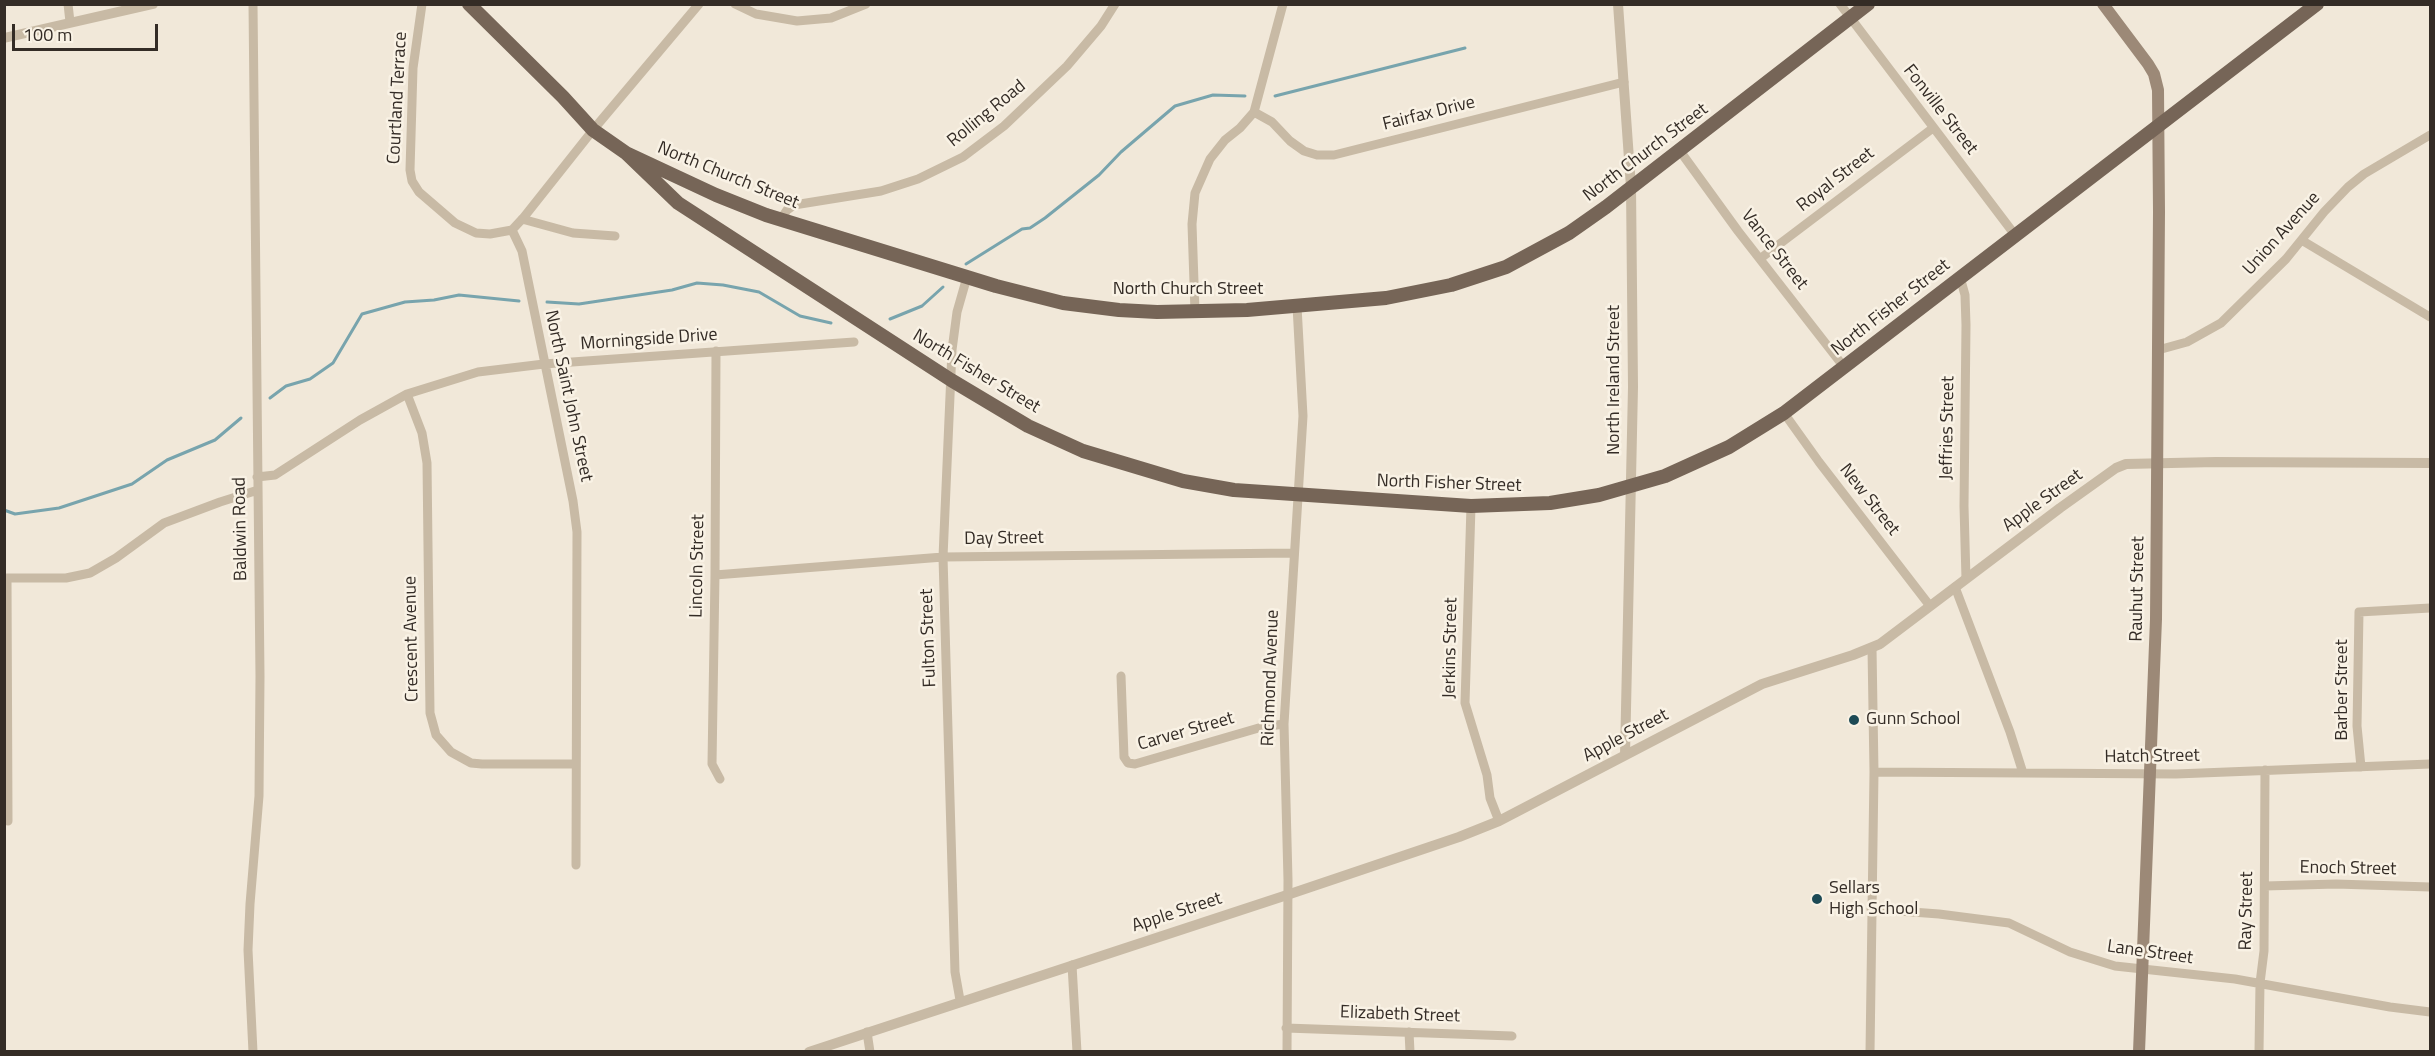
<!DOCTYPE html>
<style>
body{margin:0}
#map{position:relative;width:2435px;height:1056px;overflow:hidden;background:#f1e8d9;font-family:"Titillium Web",sans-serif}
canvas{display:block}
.frame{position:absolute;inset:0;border:6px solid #342c26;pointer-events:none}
.scale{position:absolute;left:12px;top:24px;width:146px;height:27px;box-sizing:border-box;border:3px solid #342c26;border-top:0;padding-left:8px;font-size:18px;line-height:21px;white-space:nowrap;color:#342c26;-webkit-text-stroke:4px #f9f2e5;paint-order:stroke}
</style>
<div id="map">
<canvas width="2435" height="1056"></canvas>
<div class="frame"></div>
<div class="scale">100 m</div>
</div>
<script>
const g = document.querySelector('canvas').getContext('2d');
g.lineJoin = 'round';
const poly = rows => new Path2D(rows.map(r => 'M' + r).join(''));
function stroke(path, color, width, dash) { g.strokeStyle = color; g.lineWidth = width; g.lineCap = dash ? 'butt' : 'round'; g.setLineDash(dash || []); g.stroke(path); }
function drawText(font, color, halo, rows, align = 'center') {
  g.font = font + ' "Titillium Web",sans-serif'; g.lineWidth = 5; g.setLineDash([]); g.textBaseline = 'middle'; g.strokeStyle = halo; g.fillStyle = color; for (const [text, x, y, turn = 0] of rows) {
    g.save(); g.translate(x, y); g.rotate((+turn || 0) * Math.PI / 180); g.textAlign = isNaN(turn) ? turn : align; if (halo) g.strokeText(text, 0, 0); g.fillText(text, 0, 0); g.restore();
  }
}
const stream = poly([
 [1275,96,1465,48],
 [966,264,1022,229,1030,228,1045,218,1099,175,1121,152,1175,106,1213,95,1245,96],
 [547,302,579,304,672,290,697,283,723,285,759,292,800,316,831,323],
 [890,319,922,306,943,287],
 [270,398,286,386,310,379,333,363,362,314,405,302,434,300,459,295,519,301],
 [4,510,15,514,59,508,132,484,167,460,215,440,241,418]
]);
const minor = poly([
 [68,4,70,22],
 [253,4,260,676,259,796,250,904,248,950,253,1052],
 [422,4,413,68,410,170,412,181,419,192,455,223,476,233,490,234,512,230,524,217,593,130,699,4],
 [735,4,756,14,797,21,831,18,866,4],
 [1840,4,2015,235],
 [1254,112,1272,122,1290,141,1304,151,1317,155,1334,155,1624,82],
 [1680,151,1738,231,1844,367],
 [522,219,573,233,615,236],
 [781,219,787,210,794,205,881,191,918,179,963,157,1004,126,1067,66,1101,26,1115,4],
 [512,230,522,251,573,501,577,532,576,865],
 [2303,241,2430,317],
 [1761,258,1933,128],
 [1960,277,1965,295,1966,325,1964,506,1966,579],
 [1195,312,1192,224,1195,193,1210,159,1225,140,1240,128,1254,112,1283,4],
 [2158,350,2187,342,2221,323,2286,259,2324,212,2348,187,2364,174,2430,135],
 [716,351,715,575,712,764,720,779],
 [407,394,422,433,427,463,430,713,436,735,451,752,471,763,482,764,576,764],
 [1784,413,1819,462,1930,606],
 [257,477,275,475,360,420,407,394,478,372,544,364,854,342],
 [1471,506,1465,703,1487,775,1490,798,1499,821],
 [715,575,943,557,1293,553],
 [1955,587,2010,732,2023,773],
 [1121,676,1124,757,1128,763,1135,764,1262,727,1284,724],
 [2361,767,2357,726,2359,612,2430,608],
 [1874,772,2176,774,2430,764],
 [8,821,7,578,66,578,90,573,116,558,164,523,220,502,258,490],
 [2265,886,2336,884,2430,887],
 [1871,909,1939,914,2009,923,2070,952,2115,966,2235,979,2390,1007,2430,1012],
 [1072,965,1077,1052],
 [960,1000,955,972,943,557,952,350,957,312,967,277],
 [1286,1028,1512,1036],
 [867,1032,870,1052],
 [1409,1032,1410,1052],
 [1287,1052,1288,880,1284,724,1303,416,1297,306],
 [1870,1052,1874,772,1872,648],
 [2259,1052,2260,983,2264,951,2265,770]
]);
const tertiary = poly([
 [1618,4,1631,187,1633,387,1625,755],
 [4,38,153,4],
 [809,1052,1287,895,1459,837,1499,821,1762,684,1853,655,1880,644,2060,508,2116,468,2126,464,2216,462,2430,463]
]);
const secondary = poly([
 [2103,4,2148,64,2154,74,2158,90,2159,212,2156,619,2139,1052]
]);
const primary = poly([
 [469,4,563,97,593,130,626,153,716,195,766,215,996,286,1063,303,1119,310,1157,312,1247,310,1386,298,1451,285,1506,267,1569,233,1606,207,1868,4],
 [626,153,678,203,951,380,1028,426,1083,451,1183,481,1234,490,1471,506,1550,503,1599,495,1665,476,1729,447,1784,413,2317,4]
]);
const markers = [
 [1854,720,6,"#1d4a55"],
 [1817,899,6,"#1d4a55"]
];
const streetNames = [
 ["Courtland Terrace",398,98,-87],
 ["Fonville Street",1940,110,52],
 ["Rolling Road",987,114,-39],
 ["Fairfax Drive",1429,114,-14],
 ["North Church Street",1646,153,-37],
 ["North Church Street",728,176,22],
 ["Royal Street",1836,180,-38],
 ["Union Avenue",2282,234,-48],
 ["Vance Street",1774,250,52],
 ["North Church Street",1188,290],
 ["North Fisher Street",1891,308,-38],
 ["Morningside Drive",649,340,-4],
 ["North Fisher Street",976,372,31],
 ["North Ireland Street",1615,380,-90],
 ["North Saint John Street",568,396,78],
 ["Jeffries Street",1948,428,-89],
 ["North Fisher Street",1449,484,2],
 ["New Street",1869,500,52],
 ["Apple Street",2043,501,-36],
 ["Baldwin Road",241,529,-91],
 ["Day Street",1004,539,-1],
 ["Lincoln Street",698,566,-89],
 ["Rauhut Street",2138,589,-89],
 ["Fulton Street",929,638,-92],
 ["Crescent Avenue",412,639,-91],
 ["Jerkins Street",1451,648,-89],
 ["Richmond Avenue",1271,678,-88],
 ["Barber Street",2343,690,-90],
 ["Carver Street",1186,732,-16],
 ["Apple Street",1626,736,-28],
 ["Hatch Street",2152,757,-1],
 ["Enoch Street",2348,869,1],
 ["Ray Street",2247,911,-89],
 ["Apple Street",1177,913,-18],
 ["Lane Street",2150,953,8],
 ["Elizabeth Street",1400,1015,2]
];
const poiNames = [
 ["Gunn School",1866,720],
 ["Sellars",1829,889],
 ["High School",1829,910]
];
stroke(stream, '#78a4ad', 3);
stroke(minor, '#c8baa5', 9);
stroke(tertiary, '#c8baa5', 10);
stroke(secondary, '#9c8977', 12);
stroke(primary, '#766557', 14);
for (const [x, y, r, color] of markers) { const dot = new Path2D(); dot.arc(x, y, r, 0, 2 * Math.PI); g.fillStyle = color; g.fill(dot); stroke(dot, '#f9f2e5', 2); }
drawText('18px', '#342c26', '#f9f2e5', streetNames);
drawText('18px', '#342c26', '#f9f2e5', poiNames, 'left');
</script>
